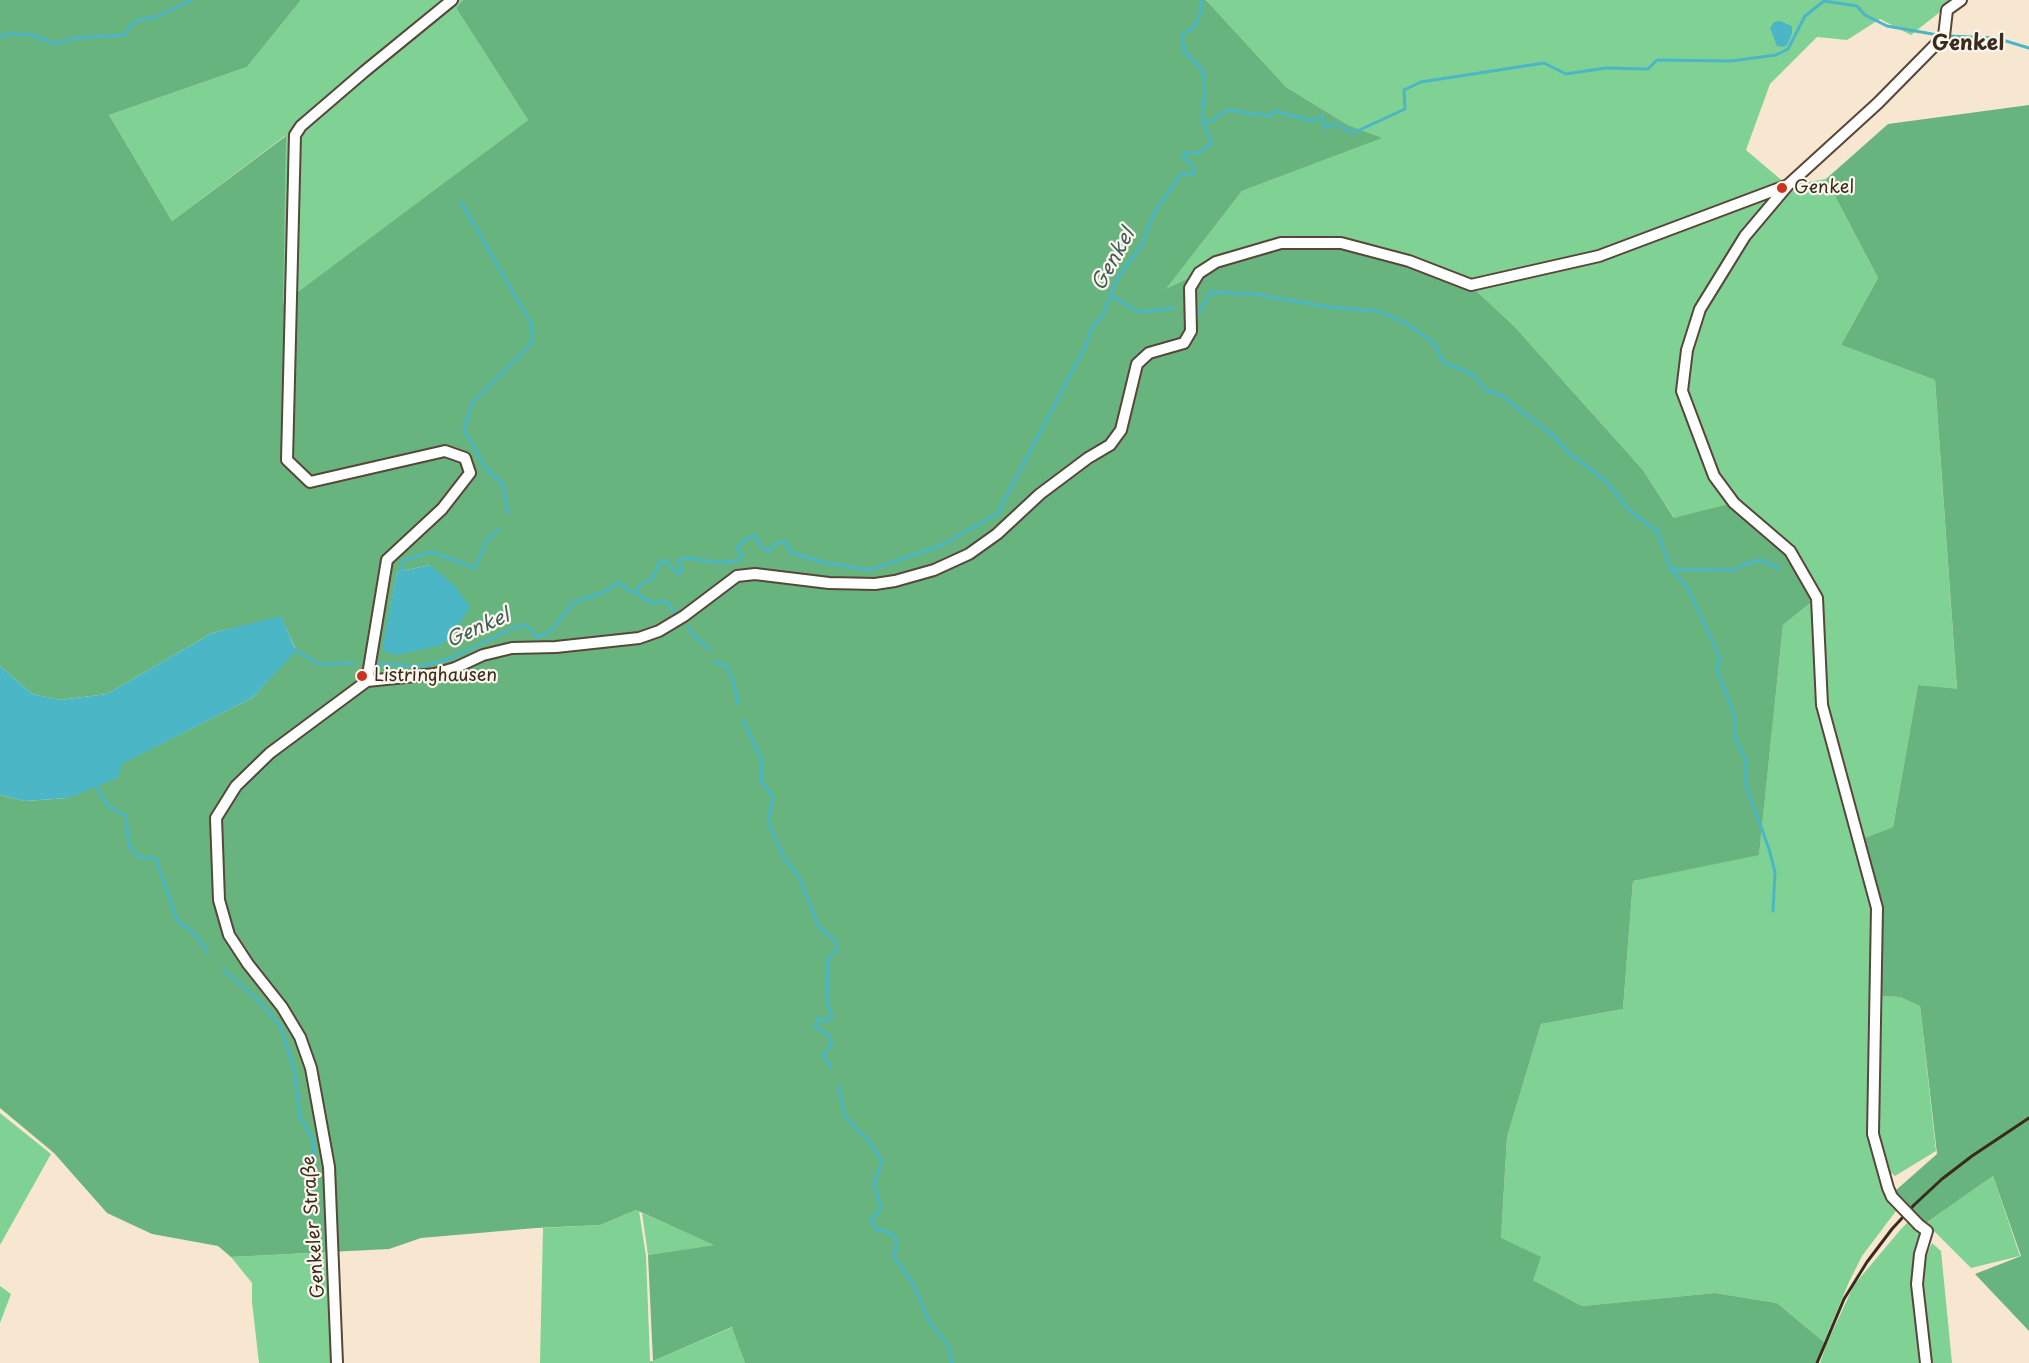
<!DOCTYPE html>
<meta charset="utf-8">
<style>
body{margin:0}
canvas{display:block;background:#f7e7d0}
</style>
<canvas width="2029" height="1363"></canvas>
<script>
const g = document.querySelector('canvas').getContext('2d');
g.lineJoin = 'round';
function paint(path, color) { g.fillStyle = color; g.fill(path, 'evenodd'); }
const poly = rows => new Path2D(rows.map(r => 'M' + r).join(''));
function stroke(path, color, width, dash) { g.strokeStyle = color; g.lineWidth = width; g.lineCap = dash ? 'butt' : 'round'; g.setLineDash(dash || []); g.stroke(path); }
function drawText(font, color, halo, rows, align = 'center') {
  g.font = font + ' "Playpen Sans",sans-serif'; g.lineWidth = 4.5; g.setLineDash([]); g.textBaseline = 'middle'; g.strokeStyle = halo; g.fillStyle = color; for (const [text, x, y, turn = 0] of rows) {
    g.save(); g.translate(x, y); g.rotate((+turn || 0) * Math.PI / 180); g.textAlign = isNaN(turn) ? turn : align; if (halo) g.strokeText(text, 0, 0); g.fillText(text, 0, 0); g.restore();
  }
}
const green = poly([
 [301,0,463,0,456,8,528,120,282,304,285,136,172,221,109,115,247,67],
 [1206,0,1955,0,1911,35,1880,19,1847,40,1817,37,1770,84,1746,150,1786,184,1599,254,1472,283,1207,270,1165,290,1242,191,1381,138,1348,125,1286,87],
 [1826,179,1878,278,1841,345,1935,380,1957,690,1918,685,1893,827,1859,840,1824,704,1818,596,1716,474,1684,390,1688,350,1701,310,1748,237,1791,185],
 [1784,188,1698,310,1680,392,1732,503,1675,519,1643,470,1514,326,1471,286,1600,257],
 [1814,600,1820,703,1875,908,1871,1131,1884,1192,1896,1211,1862,1256,1849,1282,1824,1342,1777,1303,1715,1293,1582,1306,1533,1280,1501,1238,1507,1137,1541,1024,1623,1009,1633,881,1759,854,1783,625],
 [1876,996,1900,997,1920,1006,1936,1151,1895,1176,1889,1171,1875,1133],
 [0,1113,51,1154,0,1245],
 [1993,1176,2020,1256,1971,1268,1926,1223],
 [636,1210,639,1211,646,1256,650,1361,653,1361,733,1327,745,1363,540,1363,543,1228,600,1225],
 [642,1213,715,1245,648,1255],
 [1911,1219,1920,1230,1915,1284,1925,1363,1820,1363,1826,1345,1854,1285,1901,1229],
 [1932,1243,1941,1251,1952,1363,1929,1363,1924,1287,1925,1258],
 [332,1252,335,1363,259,1363,252,1302,252,1283,231,1257],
 [0,1286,11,1294,0,1323]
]);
const forest = poly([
 [0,0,301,0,247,67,109,115,172,221,286,136,283,303,528,120,456,8,463,0,1206,0,1286,87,1348,125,1382,138,1242,191,1166,289,1219,264,1280,245,1340,246,1406,263,1471,286,1514,326,1643,470,1674,518,1732,503,1788,552,1814,600,1783,625,1759,855,1633,881,1623,1009,1541,1024,1507,1137,1501,1238,1541,1257,1533,1280,1582,1306,1715,1293,1777,1303,1824,1342,1817,1363,745,1363,732,1327,653,1361,648,1255,714,1245,636,1210,600,1225,536,1228,421,1238,389,1249,231,1257,218,1246,152,1234,107,1213,54,1153,0,1108,0,795,25,801,68,798,121,764,252,698,296,650,281,617,212,633,107,694,60,700,32,694,0,666],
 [430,565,383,650,397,572],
 [2029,105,2029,1331,1975,1274,2021,1256,1993,1176,1926,1223,1895,1191,1937,1154,1920,1006,1900,997,1876,996,1879,908,1859,840,1893,827,1918,685,1957,689,1935,380,1841,345,1878,278,1826,179,1888,124]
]);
const water = poly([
 [1780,21,1792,26,1792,33,1787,45,1783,47,1777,46,1770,28,1774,22],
 [430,565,455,586,470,607,452,636,441,645,398,655,389,653,383,650,383,645,397,572],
 [281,616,296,651,252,698,122,764,118,778,68,798,25,801,0,795,0,666,32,694,60,700,107,694,212,633]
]);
const stream = poly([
 [1201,0,1201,12,1194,27,1182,35,1184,51,1203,70,1205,92,1202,113,1204,125],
 [1947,36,1996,38,2029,48],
 [0,37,7,34,33,35,54,44,76,38,124,35,135,21,156,17,192,0],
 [461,202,532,325,532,343,472,403,464,430,487,470,503,484,508,513],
 [1111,295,1138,312,1175,308],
 [1199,313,1211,292,1253,294,1329,307,1382,312,1407,324,1434,343,1443,362,1472,374,1487,391,1499,394,1554,436,1569,453,1606,481,1629,510,1657,531,1671,569,1688,588,1720,658,1717,671,1734,713,1735,737,1746,761,1746,785,1769,849,1775,872,1773,911],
 [1671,569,1735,570,1745,564,1760,560,1779,568],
 [401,571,403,561,431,552,475,568,487,540,499,529],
 [638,592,642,598,654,603,665,601,676,613],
 [688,627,695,637,710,649],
 [293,649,319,664,354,663],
 [715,662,727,666,733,680,738,704],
 [378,664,421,666,451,658,522,624,531,629,537,637,550,632,573,603,606,591,619,582,631,592,638,592,639,585,652,579,661,560,667,562,678,574,682,570,679,561,685,558,723,563,739,560,742,555,737,548,745,539,755,536,763,549,769,551,778,542,786,542,790,552,822,562,870,570,942,545,997,514,1084,349,1093,326,1103,315,1117,279,1142,245,1154,213,1181,174,1194,174,1194,167,1183,157,1185,152,1196,154,1212,144,1204,125,1228,110,1270,116,1274,111,1313,121,1322,116,1325,128,1334,123,1353,133,1405,109,1404,90,1421,82,1544,63,1566,74,1606,68,1648,69,1657,60,1731,61,1776,55,1788,49,1805,16,1824,1,1857,6,1865,15,1887,26,1938,35],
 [743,720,762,760,761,782,773,796,768,822,784,858,799,877,819,927,836,941,837,950,828,958,827,1001,832,1016,826,1022,818,1018,815,1027,828,1035,832,1044,823,1055,831,1068],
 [95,784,107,805,126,816,129,846,139,857,156,859,177,920,196,935,207,952],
 [223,969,259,1001,281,1027,294,1070,300,1116,314,1142,312,1181],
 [838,1085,845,1116,871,1144,882,1161,874,1184,881,1208,871,1220,876,1229,891,1233,897,1241,894,1257,912,1282,930,1323,948,1345,952,1363]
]);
const minor = poly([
 [367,681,435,674,455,668,483,655,512,648,556,647,639,638,659,631,684,616,737,576,755,574,829,583,875,584,895,581,934,570,969,554,997,534,1040,494,1088,458,1110,445,1121,430,1137,364,1149,353,1184,343,1191,331,1190,288,1199,273,1216,262,1281,243,1341,243,1409,261,1471,285,1599,256,1788,185],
 [367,681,387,560,442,509,470,473,465,458,445,451,310,482,287,460,295,135,301,126,365,71,452,0],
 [1892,1197,1888,1188,1873,1134,1877,908,1822,705,1817,598,1790,551,1734,503,1714,476,1682,391,1687,350,1700,309,1745,236,1788,185,1878,103,1944,36,1947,10,1961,0],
 [1919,1225,1927,1231,1920,1254,1917,1284,1926,1363],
 [337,1363,329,1167,311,1068,300,1037,282,1007,248,964,229,935,219,900,216,818,236,786,270,753,367,681]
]);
const rail = poly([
 [1817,1363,1844,1299,1867,1262,1892,1229,1914,1205,1942,1179,1972,1156,2029,1118]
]);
const minorBridge = poly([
 [1892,1197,1919,1225]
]);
const markers = [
 [1782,188,6,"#c8321e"],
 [362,676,6,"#c8321e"]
];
const poiNames = [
 ["Genkel",1794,188],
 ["Listringhausen",374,676]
];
const streetNames = [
 ["Genkeler Straße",314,1227,-94]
];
const waterNames = [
 ["Genkel",1114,260,-61],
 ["Genkel",478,629,-24]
];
const quarterNames = [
 ["Genkel",1968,44]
];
paint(green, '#7fd294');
paint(forest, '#67b47e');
paint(water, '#4ab6c6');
stroke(stream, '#4ab6c6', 3);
stroke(minor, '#574639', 14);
stroke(minor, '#fff', 10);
stroke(rail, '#3b2a1e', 3);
stroke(minorBridge, '#574639', 14, []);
stroke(minorBridge, '#fff', 10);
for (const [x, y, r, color] of markers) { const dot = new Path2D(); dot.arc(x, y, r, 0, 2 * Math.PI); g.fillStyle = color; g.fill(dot); stroke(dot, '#fbf7ec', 2); }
drawText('18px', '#3b2a1e', '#fbf7ec', poiNames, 'left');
drawText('18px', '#3b2a1e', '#fbf7ec', streetNames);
drawText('italic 20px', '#405b59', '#fbf7ec', waterNames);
drawText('bold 21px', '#3b2a1e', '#fbf7ec', quarterNames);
</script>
